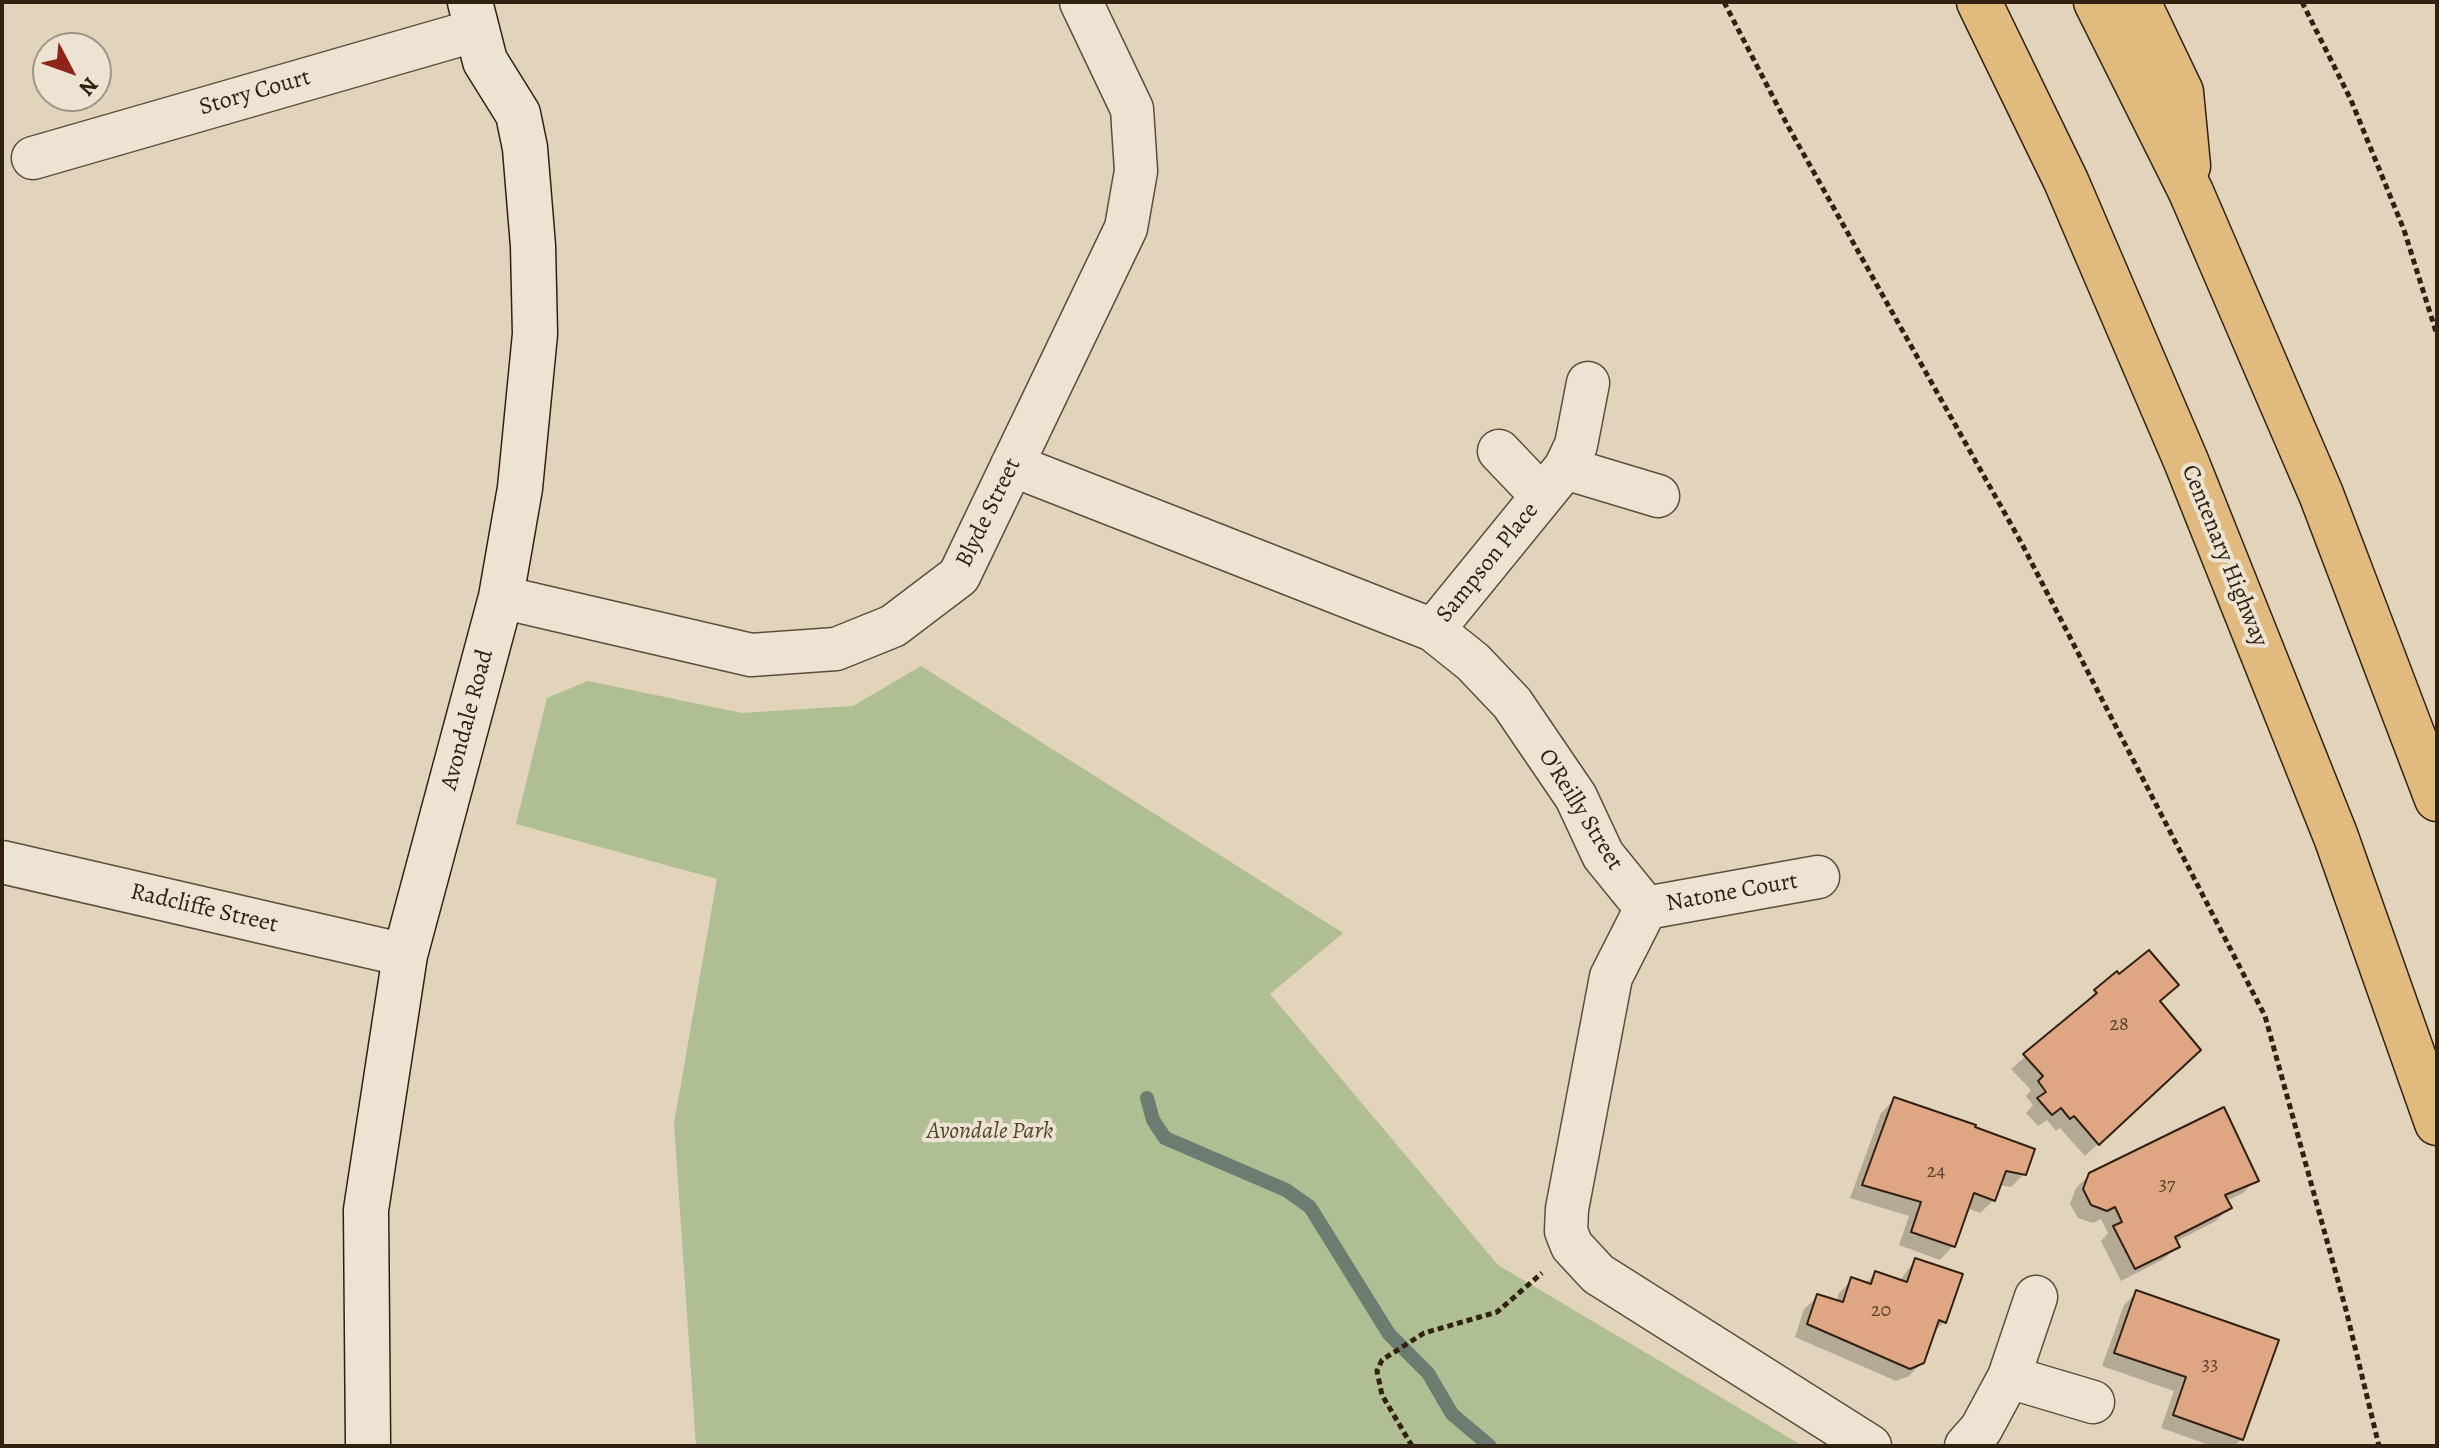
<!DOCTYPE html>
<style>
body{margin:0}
#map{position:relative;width:2439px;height:1448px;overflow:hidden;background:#e2d4bb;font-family:Alegreya,serif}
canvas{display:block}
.frame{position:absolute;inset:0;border:4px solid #312110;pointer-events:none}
.north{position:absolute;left:32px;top:32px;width:80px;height:80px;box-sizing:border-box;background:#ece3d3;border:2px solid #a19585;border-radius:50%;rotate:131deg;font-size:22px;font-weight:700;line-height:32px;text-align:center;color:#312110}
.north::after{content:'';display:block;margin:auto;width:28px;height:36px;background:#8f2418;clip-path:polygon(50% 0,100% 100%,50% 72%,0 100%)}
</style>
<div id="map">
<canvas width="2439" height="1448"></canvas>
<div class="frame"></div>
<div class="north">N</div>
</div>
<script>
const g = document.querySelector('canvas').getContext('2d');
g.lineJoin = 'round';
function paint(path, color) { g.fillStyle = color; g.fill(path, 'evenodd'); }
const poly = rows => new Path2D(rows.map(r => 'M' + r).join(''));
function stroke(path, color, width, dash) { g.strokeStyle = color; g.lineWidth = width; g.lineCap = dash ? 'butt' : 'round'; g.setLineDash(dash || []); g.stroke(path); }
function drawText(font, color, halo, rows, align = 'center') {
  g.font = font + ' Alegreya,serif'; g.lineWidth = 8; g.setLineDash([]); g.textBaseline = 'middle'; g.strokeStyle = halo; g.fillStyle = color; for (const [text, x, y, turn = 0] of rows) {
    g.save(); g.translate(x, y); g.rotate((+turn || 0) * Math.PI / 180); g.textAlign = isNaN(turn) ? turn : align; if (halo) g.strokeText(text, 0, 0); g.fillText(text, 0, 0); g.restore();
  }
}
const green = poly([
 [921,666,1343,933,1270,994,1498,1265,1803,1446,696,1446,674,1123,717,879,516,824,547,698,588,681,742,713,853,706]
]);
const shadow = poly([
 [2096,991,2159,1002,2186,1063,2085,1156,2060,1128,2056,1131,2047,1120,2038,1126,2026,1113,2033,1105,2026,1096,2031,1090,2011,1069,2084,1006],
 [1894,1100,2024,1174,2011,1187,1999,1185,1994,1200,1980,1213,1967,1208,1953,1246,1940,1260,1899,1245,1909,1216,1850,1198,1881,1113],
 [2090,1174,2256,1180,2243,1193,2226,1201,2229,1208,2216,1221,2175,1242,2177,1246,2164,1259,2121,1281,2101,1241,2108,1233,2101,1219,2093,1223,2078,1218,2070,1204,2076,1188],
 [1915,1260,1944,1322,1933,1333,1923,1362,1909,1376,1896,1381,1795,1337,1804,1309,1818,1296,1836,1302,1839,1293,1852,1280,1865,1284,1875,1274,1899,1282],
 [2137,1292,2242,1439,2234,1446,2212,1446,2161,1428,2174,1391,2102,1366,2124,1305]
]);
const stream = poly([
 [1147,1098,1153,1120,1165,1138,1286,1190,1310,1207,1389,1334,1428,1373,1452,1414,1490,1446]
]);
const building = poly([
 [2149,950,2179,985,2160,1001,2201,1050,2099,1145,2074,1116,2070,1119,2061,1108,2052,1115,2037,1098,2046,1092,2038,1081,2043,1076,2023,1054,2097,993,2094,990,2117,971,2119,974,2149,950],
 [1894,1097,1976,1125,1975,1127,2035,1149,2026,1175,2006,1171,1995,1201,1974,1193,1955,1247,1911,1232,1921,1202,1862,1185,1894,1097],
 [2224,1107,2259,1181,2225,1195,2232,1208,2175,1237,2180,1247,2135,1269,2113,1226,2122,1222,2115,1207,2107,1211,2091,1205,2083,1189,2089,1173,2224,1107],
 [1915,1258,1963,1274,1946,1323,1939,1320,1924,1363,1910,1369,1807,1324,1817,1294,1843,1302,1851,1277,1871,1284,1875,1271,1907,1282,1915,1258],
 [2136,1290,2279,1340,2243,1440,2173,1415,2186,1377,2114,1353,2136,1290]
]);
const path = poly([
 [1724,2,1789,128,2022,544,2265,1016,2346,1310,2379,1446],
 [2302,2,2351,100,2404,230,2437,335],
 [1412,1446,1382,1395,1377,1371,1382,1360,1424,1333,1497,1312,1542,1273]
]);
const street = poly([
 [33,158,477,30],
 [1588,383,1576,445,1565,468,1658,496],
 [1499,451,1542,496],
 [1012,465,1433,630,1473,662,1512,703,1576,797,1603,855,1646,908,1611,977,1567,1209,1566,1231,1572,1246,1598,1274,1870,1446],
 [501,597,751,655,836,649,893,626,959,576,1126,228,1136,171,1132,109,1081,2],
 [1433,630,1565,468],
 [2,862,405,955],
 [1646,908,1818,877],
 [2009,1377,2093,1402],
 [1966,1446,1981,1429,2009,1377,2036,1297]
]);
const secondary = poly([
 [368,1446,366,1210,405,955,501,597,520,488,535,334,533,246,525,148,518,114,485,61,470,2]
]);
const highway = poly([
 [1979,2,2066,181,2186,461,2336,837,2437,1123],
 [2096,2,2191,192,2321,494,2437,799],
 [2138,2,2181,92,2188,166]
]);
const numberNames = [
 ["28",2119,1025],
 ["24",1936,1172],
 ["37",2167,1185],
 ["20",1881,1311],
 ["33",2210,1365]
];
const streetNames = [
 ["Story Court",255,93,-16],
 ["Blyde Street",989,513,-64],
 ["Centenary Highway",2224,556,68],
 ["Sampson Place",1488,563,-51],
 ["Avondale Road",468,720,-75],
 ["O'Reilly Street",1580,810,58],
 ["Natone Court",1732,893,-10],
 ["Radcliffe Street",204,909,13]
];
const parkNames = [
 ["Avondale Park",990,1132]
];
paint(green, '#afbe93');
paint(shadow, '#0003');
stroke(stream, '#6d7c71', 14);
paint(building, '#dea682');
stroke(building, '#312110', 2);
stroke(street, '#5d4e3b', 45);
stroke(secondary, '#312110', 47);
stroke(highway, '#312110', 47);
stroke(path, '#312110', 5, [6, 4]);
stroke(street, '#ece3d3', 42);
stroke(secondary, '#ece3d3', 44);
stroke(highway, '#e1ba7e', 44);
drawText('20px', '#5c422c', null, numberNames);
drawText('24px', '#312110', '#ece3d3', streetNames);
drawText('italic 24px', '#504831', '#ece3d3', parkNames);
</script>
